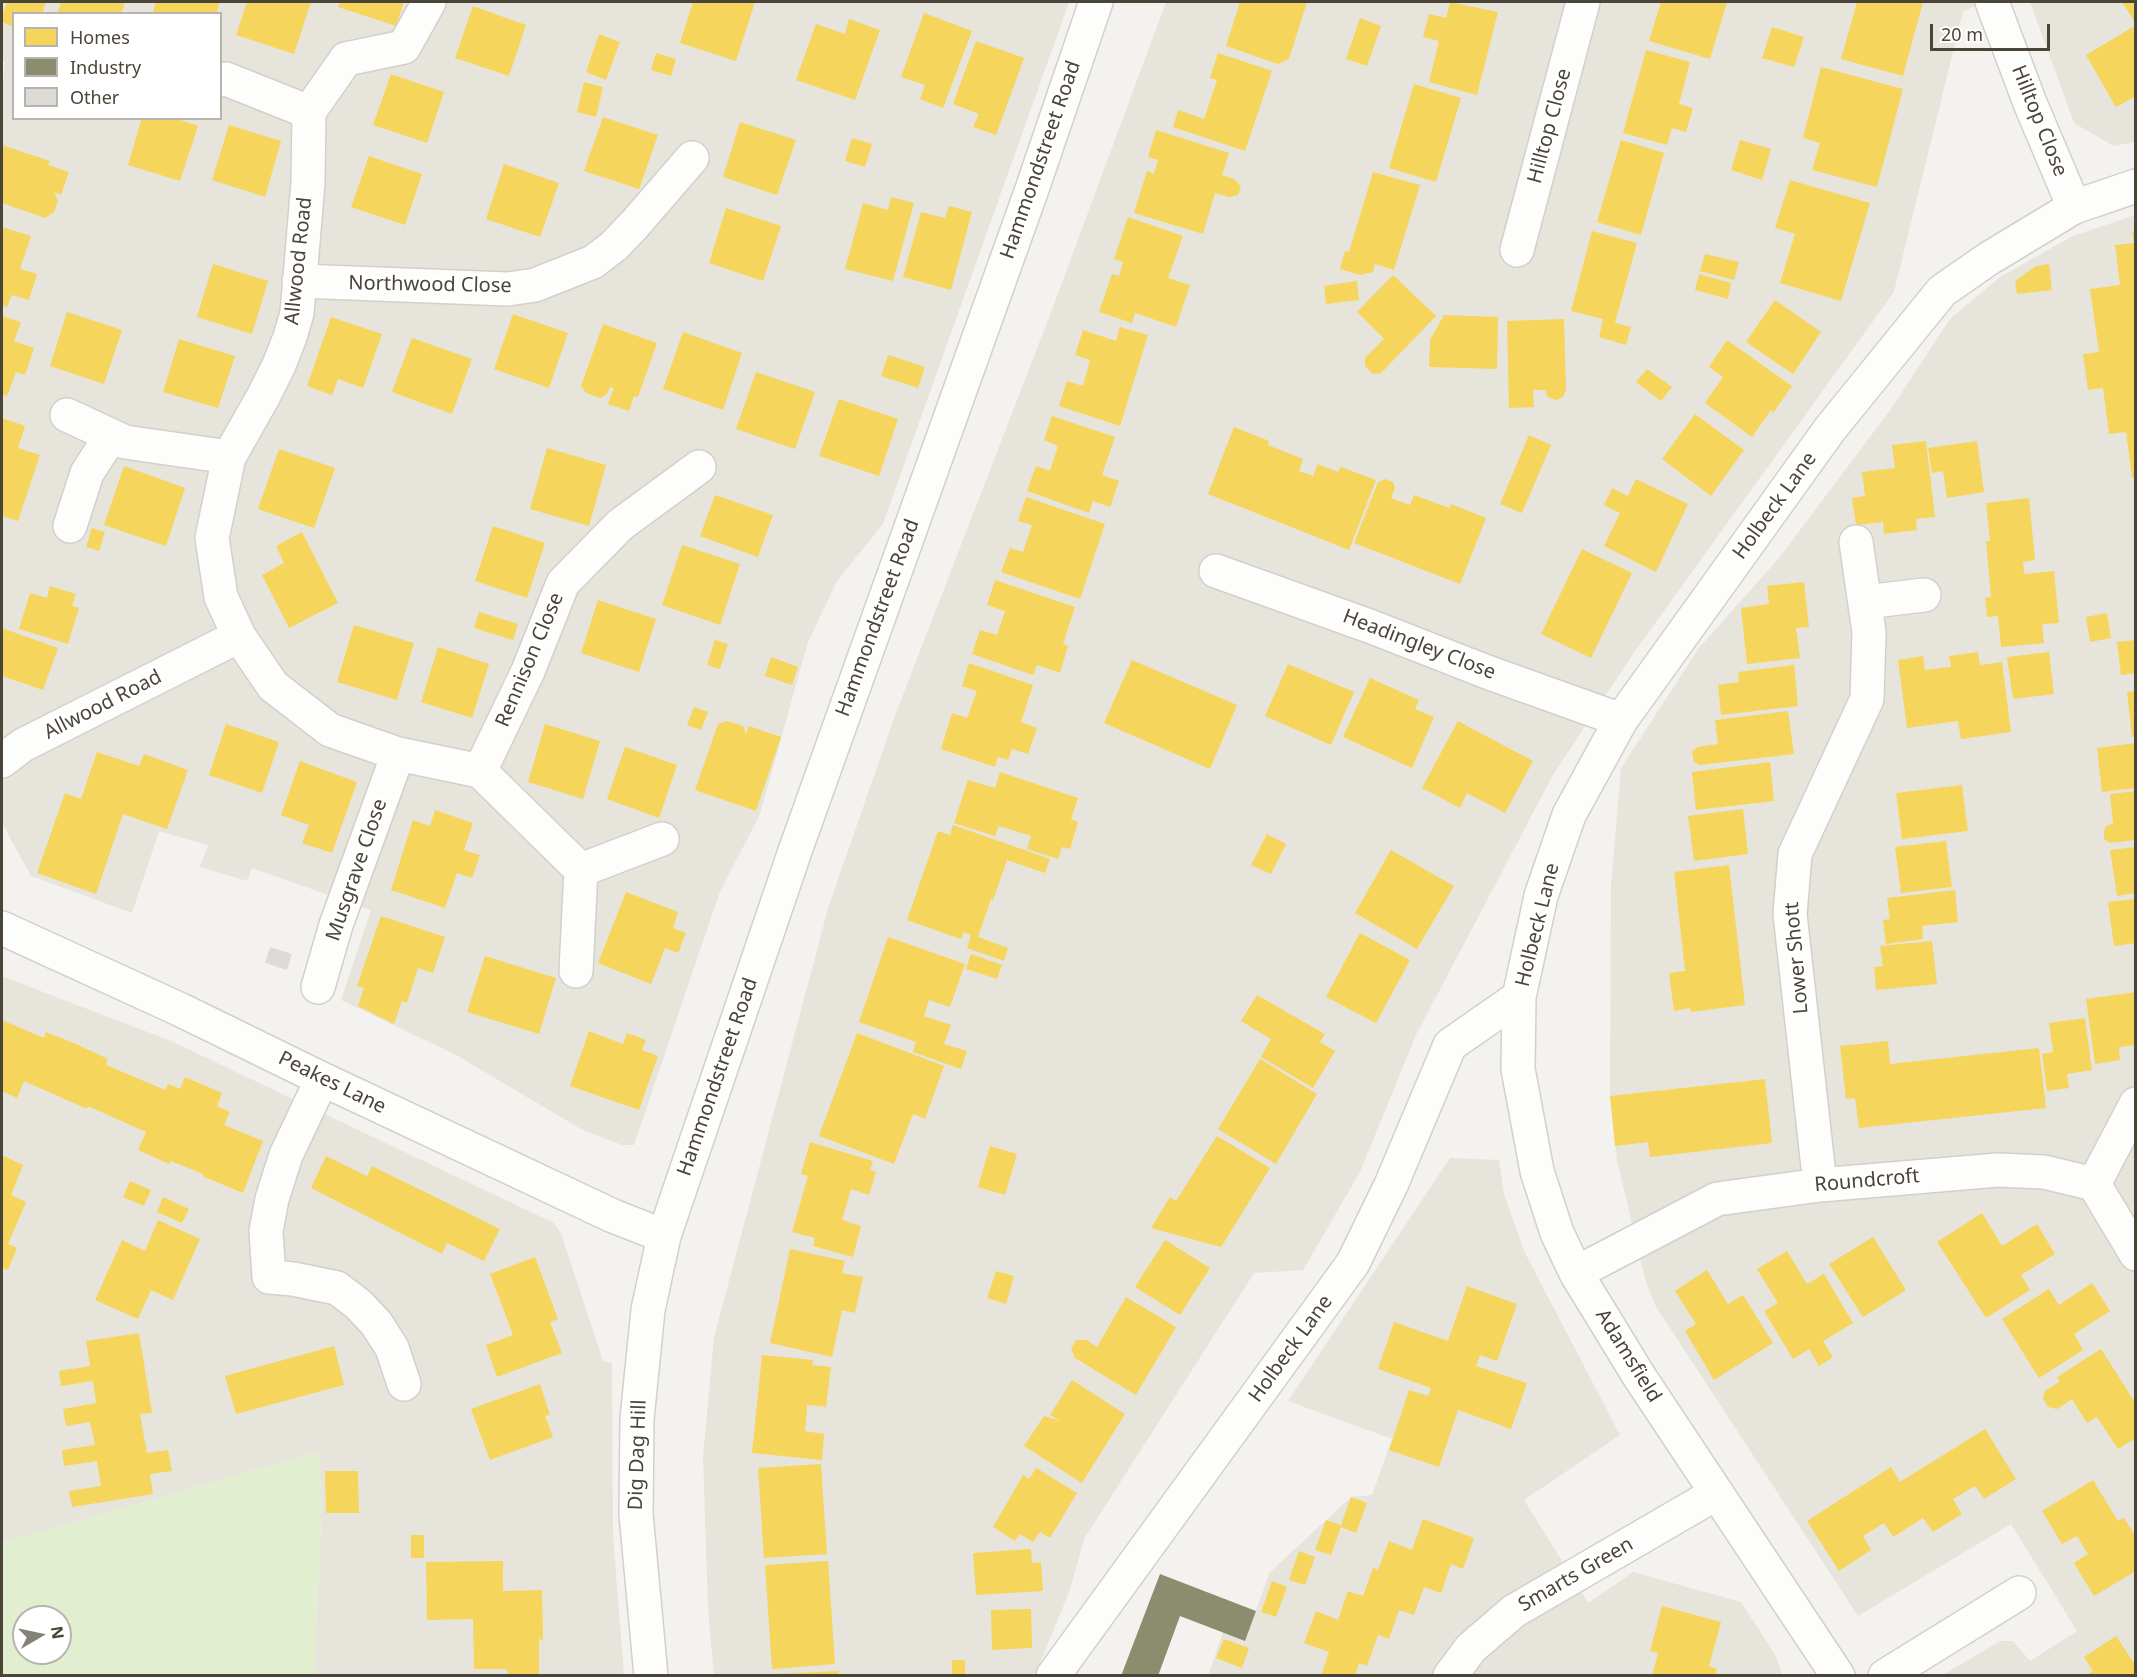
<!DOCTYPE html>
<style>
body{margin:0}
#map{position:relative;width:2137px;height:1677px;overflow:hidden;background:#f4f2ee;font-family:"Noto Sans",sans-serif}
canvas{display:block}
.frame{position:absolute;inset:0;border:3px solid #4b4439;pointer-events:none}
.legend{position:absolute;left:12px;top:12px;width:210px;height:108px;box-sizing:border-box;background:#fff;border:2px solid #b7b4b0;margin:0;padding:8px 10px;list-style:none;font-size:18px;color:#4b4439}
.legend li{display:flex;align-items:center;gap:12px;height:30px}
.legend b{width:30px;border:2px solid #b7b4b0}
.north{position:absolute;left:12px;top:1605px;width:60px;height:60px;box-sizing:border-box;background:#fff;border:2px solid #b7b4b0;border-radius:50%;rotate:81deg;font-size:16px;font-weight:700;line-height:24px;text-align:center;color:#4b4439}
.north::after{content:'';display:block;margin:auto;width:21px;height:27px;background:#868178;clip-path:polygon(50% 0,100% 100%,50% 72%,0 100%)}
.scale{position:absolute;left:1930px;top:24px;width:120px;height:27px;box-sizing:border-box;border:3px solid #4b4439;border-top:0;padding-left:8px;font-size:18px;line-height:21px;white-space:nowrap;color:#4b4439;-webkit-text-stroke:4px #fff;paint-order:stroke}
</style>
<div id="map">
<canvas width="2137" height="1677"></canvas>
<div class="frame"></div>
<ul class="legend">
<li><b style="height:16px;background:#f6d55c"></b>Homes</li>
<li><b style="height:16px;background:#8c8c6e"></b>Industry</li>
<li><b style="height:16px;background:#dedbd6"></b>Other</li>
</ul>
<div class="north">N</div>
<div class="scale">20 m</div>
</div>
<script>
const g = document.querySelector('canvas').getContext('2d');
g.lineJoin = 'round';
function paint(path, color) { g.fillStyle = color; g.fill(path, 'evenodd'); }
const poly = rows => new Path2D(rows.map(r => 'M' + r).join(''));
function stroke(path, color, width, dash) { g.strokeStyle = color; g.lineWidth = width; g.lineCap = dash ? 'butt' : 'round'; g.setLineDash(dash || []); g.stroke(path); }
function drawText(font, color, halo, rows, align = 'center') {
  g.font = font + ' "Noto Sans",sans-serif'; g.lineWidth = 6; g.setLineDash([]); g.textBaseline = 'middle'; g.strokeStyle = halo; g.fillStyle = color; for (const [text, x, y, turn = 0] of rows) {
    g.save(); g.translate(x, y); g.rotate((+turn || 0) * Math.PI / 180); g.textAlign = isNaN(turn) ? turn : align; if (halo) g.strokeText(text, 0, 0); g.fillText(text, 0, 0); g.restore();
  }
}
const residential = poly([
 [2,2,1069,2,883,524,837,581,808,642,760,814,719,894,634,1145,622,1145,581,1129,456,1055,341,1000,371,910,252,868,247,881,200,867,208,845,159,831,132,913,31,876,2,823,2,90,5,62,2,61],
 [14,14,220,14,220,118,14,118],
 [1166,2,1985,2,1963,11,1894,292,1635,651,1553,775,1416,1035,1360,1172,1303,1270,1254,1273,1084,1539,1070,1590,1035,1675,714,1676,708,1609,703,1456,714,1337,829,905,896,713,1050,315],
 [2030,2,2135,2,2135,142,2114,146,2074,123],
 [2135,215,2135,1675,1943,1675,2000,1641,2013,1641,2030,1661,2077,1631,2011,1524,1858,1616,1655,1305,1645,1279,1617,1160,1610,1096,1611,886,1621,768,1699,648,1779,558,1891,409,1950,319,2000,277,2073,236],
 [4,977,171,1041,554,1223,561,1233,603,1361,612,1363,613,1535,624,1675,314,1675,322,1501,318,1452,2,1543,2,978],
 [1450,1158,1499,1160,1504,1194,1524,1251,1620,1435,1524,1500,1588,1603,1633,1572,1741,1602,1776,1656,1782,1675,1208,1676,1223,1632,1245,1640,1270,1572,1351,1497,1372,1495,1392,1439,1288,1401]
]);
const green = poly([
 [318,1452,322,1501,314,1675,2,1675,2,1543],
 [24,1617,60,1617,60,1653,24,1653]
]);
const homes = poly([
 [7,2,46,2,42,14,14,14,14,27,2,22,2,16],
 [61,2,125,2,121,14,57,14],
 [156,2,220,2,216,14,152,14],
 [247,2,311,2,294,54,236,35],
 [340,2,404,2,396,26,338,7],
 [693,2,755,2,736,61,680,43],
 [1240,2,1307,2,1289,59,1278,64,1226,46],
 [1450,2,1498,12,1477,95,1429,82,1439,41,1423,37,1429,14,1446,18],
 [1661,2,1727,2,1710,59,1649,41],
 [1857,2,1923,2,1903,76,1841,59],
 [2122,2,2136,2,2136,24],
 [473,6,526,25,509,76,455,58],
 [924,13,972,31,943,108,920,99,925,85,901,77],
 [1360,18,1381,26,1367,66,1346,59],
 [849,19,880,30,855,100,796,80,816,24,845,34],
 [1772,27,1804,37,1794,67,1762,58],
 [2133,27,2136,31,2136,96,2116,107,2086,55],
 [599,34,620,42,606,80,586,72],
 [976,41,1024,58,996,135,973,127,979,114,953,104],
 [1646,50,1690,62,1679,104,1693,108,1686,132,1672,128,1667,145,1623,133],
 [656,53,676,59,671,76,651,70],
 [1218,53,1272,71,1245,151,1173,127,1178,110,1204,119,1217,80,1210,78],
 [1821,67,1903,89,1877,187,1812,170,1820,143,1803,138],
 [391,74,444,92,427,143,373,125],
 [584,82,603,87,596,117,577,112],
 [1414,84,1461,98,1436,182,1389,168],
 [603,117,658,135,639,189,584,171],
 [142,118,175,118,198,126,180,181,128,165],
 [740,122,796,140,777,195,723,177],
 [229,125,281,141,265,197,212,180],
 [1156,130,1229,153,1222,175,1234,179,1241,186,1238,195,1229,197,1215,193,1203,234,1134,213,1147,171,1154,174,1158,160,1148,157],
 [852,138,872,144,865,167,845,161],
 [1621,140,1664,153,1641,235,1597,222],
 [1740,140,1771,149,1762,180,1731,170],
 [2,145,50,161,48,165,69,172,61,195,54,192,58,201,54,212,45,218,2,203],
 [369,156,422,174,405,225,351,207],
 [504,164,559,183,540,237,486,219],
 [1373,172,1420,185,1394,270,1375,264,1373,272,1360,275,1340,269,1345,251,1349,252],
 [1790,180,1870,203,1841,301,1780,283,1795,234,1775,228],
 [891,197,914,203,893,281,845,269,863,203,888,210],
 [949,206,972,212,951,290,903,277,921,212,945,218],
 [726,208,781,226,763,281,709,263],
 [1128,217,1183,236,1168,278,1190,285,1176,327,1135,313,1132,323,1099,312,1112,274,1119,276,1123,262,1114,259],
 [2,227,31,236,20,269,37,274,29,300,12,295,7,307,2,305],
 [1592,231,1637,243,1615,323,1631,327,1626,345,1599,337,1603,319,1571,311],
 [2132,232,2136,232,2136,478,2132,478,2126,432,2109,434,2103,388,2088,390,2083,354,2099,352,2090,289,2120,285,2115,245,2134,243],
 [1705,254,1739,262,1734,280,1700,271],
 [213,264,268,281,252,334,197,317],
 [2049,264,2052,290,2017,294,2015,281,2036,266],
 [1699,274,1731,283,1728,299,1695,290],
 [1393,275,1436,316,1381,373,1373,374,1365,366,1365,358,1384,339,1357,312],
 [1357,281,1359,300,1326,304,1324,286],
 [1775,300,1821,332,1793,374,1746,342],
 [67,312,122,330,104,384,50,366],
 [513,314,568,333,549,388,494,369],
 [1444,315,1498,317,1497,369,1429,367,1430,340],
 [2,316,21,322,14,341,34,348,25,375,16,372,7,396,2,394],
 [331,317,382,334,363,388,338,379,332,395,307,386],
 [1564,319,1566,389,1563,397,1556,400,1548,397,1545,390,1533,390,1534,407,1509,408,1507,321],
 [603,324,657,343,638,397,634,396,629,411,608,404,614,388,610,387,607,394,600,398,586,393,581,386],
 [1120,327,1148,335,1120,426,1059,406,1067,381,1083,386,1090,360,1075,355,1083,330,1116,341],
 [683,332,742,353,723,410,663,389],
 [412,338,472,359,452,414,392,392],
 [179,339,235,356,218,408,163,392],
 [1727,340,1792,386,1773,413,1771,410,1752,437,1705,403,1723,377,1709,367],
 [888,355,925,367,918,388,881,376],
 [1647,369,1672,387,1661,401,1636,382],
 [756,372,815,392,795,449,736,429],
 [839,399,898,419,879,476,819,456],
 [1695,414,1744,450,1711,496,1662,459],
 [1052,416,1115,437,1102,475,1119,481,1110,507,1093,501,1089,513,1027,491,1036,466,1050,471,1058,446,1044,440],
 [2,418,25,426,18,448,40,455,18,521,2,516],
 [1234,427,1269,441,1268,445,1303,459,1299,471,1313,476,1318,464,1338,472,1341,467,1376,480,1349,550,1208,494],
 [1529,435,1551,445,1522,513,1500,504],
 [1926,441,1935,517,1916,519,1917,530,1884,534,1883,522,1856,525,1852,498,1865,496,1862,472,1895,468,1892,445],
 [1977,441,1984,492,1947,498,1943,471,1932,473,1928,448],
 [547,448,606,465,589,526,530,509],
 [279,449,335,468,314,528,258,509],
 [124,466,185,488,166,546,104,525],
 [1385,479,1393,482,1395,488,1391,498,1410,505,1414,495,1449,508,1451,504,1486,518,1460,584,1354,543,1378,482],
 [1636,479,1688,504,1656,572,1604,546,1620,513,1604,505,1612,488,1628,496],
 [715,495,773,515,758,557,700,536],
 [1026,497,1105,524,1080,599,1001,572,1010,548,1023,552,1032,525,1018,521],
 [2029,498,2035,560,2023,562,2024,574,2054,571,2059,623,2042,624,2044,643,2001,647,1998,616,1987,617,1985,598,1991,597,1986,541,1990,541,1986,503],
 [493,526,545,543,527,598,475,581],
 [92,528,105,532,99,551,86,547],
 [302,532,338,603,289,628,262,575,284,563,276,546],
 [682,545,740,564,720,625,662,605],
 [1582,549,1632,573,1591,658,1541,634],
 [995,580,1075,607,1063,644,1068,646,1060,673,1037,665,1033,675,972,654,980,630,997,635,1005,611,987,605],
 [1804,582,1809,627,1796,628,1800,658,1747,664,1741,608,1769,604,1767,586],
 [50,586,76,594,72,606,79,608,68,644,19,629,30,593,47,598],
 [598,600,656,619,639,672,581,653],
 [479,612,518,624,513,640,474,628],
 [2107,613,2111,638,2090,642,2086,617],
 [354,625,414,643,397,700,337,682],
 [2,628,58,648,43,690,2,676],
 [715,640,728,644,720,669,707,665],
 [2136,640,2136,673,2121,675,2117,642],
 [438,647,489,664,472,718,421,702],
 [1978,652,1980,665,2002,662,2011,732,1961,739,1958,721,1907,728,1898,660,1923,656,1925,670,1951,667,1949,656],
 [2049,652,2054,694,2013,699,2007,657],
 [771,657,798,667,792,685,765,676],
 [1132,660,1237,705,1210,769,1104,723],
 [969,663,1033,685,1021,722,1037,728,1028,754,1012,749,1008,760,998,757,995,767,941,749,952,713,967,718,977,691,962,686],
 [1288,664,1354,692,1331,745,1265,716],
 [1794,665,1798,706,1721,715,1718,685,1739,682,1738,672],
 [1370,678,1419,700,1415,709,1434,717,1412,768,1343,737],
 [2136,691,2136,736,2132,737,2127,692],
 [694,707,708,712,701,730,687,725],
 [1788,711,1794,754,1700,765,1694,762,1692,751,1698,747,1718,744,1715,720],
 [727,721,743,726,746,734,749,726,781,737,756,811,695,790,718,724],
 [1458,721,1533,761,1505,813,1467,793,1460,808,1422,788],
 [226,724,279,742,262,793,209,775],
 [545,724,600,741,583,799,528,782],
 [2136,743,2136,788,2102,792,2097,748],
 [625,747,677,765,659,818,607,799],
 [97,752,139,766,144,754,188,770,167,829,123,814,96,894,37,873,65,793,81,799],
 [300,761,357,782,332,853,302,843,309,825,281,815],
 [1770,762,1774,801,1696,810,1692,772],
 [1000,772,1078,798,1071,819,1078,822,1070,849,1062,847,1058,859,1027,849,1031,836,999,826,995,836,954,823,968,780,995,788],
 [1962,785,1968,831,1902,839,1896,793],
 [2136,791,2136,840,2110,843,2104,839,2104,830,2107,825,2113,824,2110,794],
 [1743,809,1748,854,1694,861,1688,816],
 [435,810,473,823,464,850,480,855,472,878,457,873,445,908,391,890,413,820,430,826],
 [953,825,1050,859,1045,873,1007,860,993,900,991,899,978,937,1008,948,1004,961,967,948,971,935,964,932,961,939,907,920,938,831,950,835],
 [1267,834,1286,844,1271,874,1251,865],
 [1946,841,1952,887,1901,893,1895,847],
 [2136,847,2136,893,2117,896,2110,850],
 [1391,850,1454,886,1417,949,1355,913],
 [1729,865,1745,1005,1691,1012,1690,1008,1674,1011,1669,973,1685,971,1674,872],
 [1955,890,1958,922,1922,926,1923,939,1886,944,1883,920,1890,919,1887,898],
 [626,892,678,912,673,928,686,933,678,953,665,948,651,984,598,963],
 [2136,899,2136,943,2114,946,2108,902],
 [381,916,445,937,433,973,418,968,407,1003,402,1001,394,1024,358,1006,364,988,357,986],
 [1360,933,1410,960,1376,1023,1326,997],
 [888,937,965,964,950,1007,929,1000,924,1016,951,1025,944,1044,967,1051,961,1069,913,1052,916,1042,859,1022],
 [1932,941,1937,984,1876,990,1874,967,1883,966,1880,946],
 [971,954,1002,965,997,979,966,969],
 [485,956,556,978,539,1034,467,1012],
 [2136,992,2136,1045,2119,1047,2120,1060,2095,1064,2086,999],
 [1257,995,1325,1034,1320,1042,1335,1051,1313,1088,1261,1057,1271,1039,1241,1021],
 [2085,1018,2092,1070,2067,1074,2069,1088,2047,1091,2042,1054,2053,1052,2049,1023],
 [2,1020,44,1038,46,1032,76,1044,108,1059,106,1065,165,1090,168,1084,180,1089,185,1077,222,1093,217,1106,230,1112,224,1125,263,1141,243,1193,202,1176,203,1174,171,1161,169,1164,138,1150,146,1132,88,1106,87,1109,24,1081,17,1098,2,1091],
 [589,1031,623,1044,627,1033,646,1040,642,1050,658,1056,639,1110,570,1086],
 [857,1033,944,1066,925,1119,913,1114,894,1164,819,1136],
 [1888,1041,1890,1064,2039,1048,2046,1108,1859,1128,1855,1098,1846,1099,1840,1046],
 [1260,1059,1317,1094,1276,1164,1218,1129],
 [1765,1079,1772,1143,1650,1157,1648,1142,1615,1146,1610,1096],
 [1217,1136,1270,1168,1221,1247,1151,1228,1170,1197,1176,1201],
 [810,1142,873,1161,870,1170,876,1172,869,1195,851,1189,842,1220,861,1226,853,1257,813,1246,815,1238,792,1232,808,1176,801,1174],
 [990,1146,1017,1154,1005,1195,978,1187],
 [2,1155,23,1165,11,1195,26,1202,8,1244,17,1248,8,1270,2,1267],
 [326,1156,367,1176,372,1166,500,1229,484,1261,447,1243,442,1254,311,1188],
 [130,1181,151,1190,144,1206,123,1197],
 [163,1197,189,1209,182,1223,157,1212],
 [1982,1213,2002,1246,2037,1224,2055,1254,2021,1275,2030,1290,1986,1318,1937,1242],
 [158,1220,200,1239,173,1300,151,1290,138,1319,95,1300,122,1240,145,1251],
 [1873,1237,1906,1290,1863,1317,1829,1264],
 [1165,1240,1210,1268,1180,1315,1135,1287],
 [790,1249,845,1261,842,1273,863,1277,855,1313,842,1310,832,1357,770,1343],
 [1787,1251,1807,1284,1824,1274,1853,1323,1823,1341,1833,1357,1819,1366,1809,1349,1793,1359,1764,1311,1778,1303,1757,1269],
 [535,1257,558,1319,550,1322,562,1353,497,1377,486,1345,513,1335,490,1274],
 [1707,1270,1728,1304,1743,1295,1773,1343,1714,1380,1685,1331,1696,1324,1675,1291],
 [996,1271,1014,1276,1006,1304,987,1298],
 [2092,1283,2110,1311,2074,1334,2083,1350,2039,1378,2002,1319,2049,1289,2059,1305],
 [1467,1286,1517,1304,1497,1361,1480,1355,1476,1366,1527,1383,1511,1429,1458,1410,1439,1467,1389,1450,1409,1390,1428,1396,1431,1388,1378,1369,1394,1322,1448,1341],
 [1126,1297,1176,1327,1136,1395,1075,1358,1071,1349,1076,1340,1086,1340,1097,1347],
 [139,1333,152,1413,140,1414,147,1453,168,1450,172,1471,150,1474,153,1494,72,1507,69,1491,101,1486,97,1461,64,1466,62,1450,95,1445,90,1422,66,1426,63,1409,96,1403,93,1381,61,1386,59,1371,90,1366,86,1341],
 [334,1346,344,1385,236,1414,225,1376],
 [2101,1349,2136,1404,2136,1438,2118,1449,2097,1417,2087,1423,2072,1399,2057,1409,2048,1407,2043,1398,2045,1391,2060,1381,2057,1377],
 [762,1355,813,1360,812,1365,831,1367,826,1407,807,1405,807,1410,805,1431,824,1434,822,1460,752,1453],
 [1072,1380,1125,1414,1082,1483,1024,1446,1044,1416,1061,1421,1050,1415],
 [540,1384,550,1415,545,1416,553,1437,490,1460,471,1409],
 [1985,1429,2016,1479,1984,1499,1975,1486,1953,1499,1962,1514,1933,1532,1923,1518,1893,1537,1884,1523,1863,1536,1871,1550,1839,1571,1807,1521,1891,1467,1900,1482],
 [821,1464,827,1554,764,1558,758,1468],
 [1036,1468,1077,1493,1050,1538,1040,1532,1033,1542,1020,1534,1015,1541,993,1527,1023,1475,1029,1479],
 [325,1471,358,1471,359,1513,326,1513],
 [2093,1480,2118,1521,2124,1518,2136,1537,2136,1571,2094,1596,2074,1563,2088,1554,2077,1536,2062,1544,2042,1511],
 [1351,1497,1367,1503,1356,1533,1341,1527,1331,1555,1315,1550,1326,1520,1341,1525],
 [1423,1519,1474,1538,1463,1569,1451,1564,1441,1593,1424,1587,1414,1615,1399,1610,1389,1639,1378,1635,1367,1666,1359,1663,1355,1676,1321,1676,1329,1652,1304,1643,1316,1611,1338,1620,1348,1591,1363,1596,1373,1568,1378,1570,1389,1541,1412,1550],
 [411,1535,424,1535,424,1558,411,1558],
 [1031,1549,1032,1563,1041,1562,1043,1591,976,1595,973,1553],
 [1299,1551,1315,1557,1305,1585,1289,1580],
 [503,1561,503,1591,542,1590,543,1640,539,1639,539,1675,508,1675,507,1669,474,1669,473,1619,427,1620,426,1562],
 [828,1561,835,1664,772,1669,765,1565],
 [1272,1581,1287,1587,1276,1617,1261,1612],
 [1662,1606,1721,1622,1709,1666,1717,1669,1715,1676,1652,1676,1658,1653,1650,1651],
 [1031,1609,1032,1648,992,1650,991,1610],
 [2116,1636,2136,1666,2136,1676,2085,1676,2093,1671,2084,1657],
 [1224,1639,1249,1648,1242,1668,1216,1658],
 [952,1660,965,1660,965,1676,952,1676],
 [839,1671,839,1676,776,1676,776,1674]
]);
const industry = poly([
 [1160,1574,1256,1611,1245,1641,1180,1616,1158,1676,1121,1676]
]);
const building = poly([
 [270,947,292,954,287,970,265,963]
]);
const minor = poly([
 [429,2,404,47,346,59,309,112,308,183,297,313,290,337,279,365,263,397,229,457,212,538,221,597,239,636,273,686,330,730,398,754,480,771],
 [1992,2,2030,103,2074,207],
 [220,80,226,79,309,112],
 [1517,250,1583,2],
 [299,281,508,289,535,285,593,262,614,246,635,224,692,158],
 [67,415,125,442,229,457],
 [70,526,87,473,111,436],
 [1216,571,1372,627,1487,672,1621,720],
 [1865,602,1924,595],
 [2,761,23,745,239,636],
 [581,870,662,839],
 [2,928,181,1010,322,1079,613,1216,664,1236],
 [576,971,581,870,480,771,528,671,563,583,620,525,699,467],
 [318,987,336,925,398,754],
 [322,1079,286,1155,272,1199,266,1231,269,1277,293,1279,337,1288,358,1304,376,1323,392,1348,404,1384],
 [2094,1184,2136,1104],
 [1820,1185,1790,914,1795,854,1867,699,1869,632,1856,542],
 [1576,1273,1717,1199,1820,1185,1998,1170,2044,1172,2094,1184,2136,1254],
 [651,1676,636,1514,637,1419,648,1310,664,1236,795,851,1031,192,1096,2],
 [1053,1676,1353,1263,1391,1185,1450,1045,1519,997],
 [1450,1676,1471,1648,1514,1611,1717,1493],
 [1838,1676,1639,1376,1576,1273,1557,1233,1537,1171,1518,1069,1519,997,1541,896,1569,815,1621,720,1830,429,1942,291,1988,259,2074,207,2136,186],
 [1885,1676,2019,1593]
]);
const streetNames = [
 ["Hilltop Close",2039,121,68],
 ["Hilltop Close",1550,126,-75],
 ["Hammondstreet Road",1041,160,-71],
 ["Allwood Road",299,261,-84],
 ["Northwood Close",430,285,1],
 ["Holbeck Lane",1775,506,-54],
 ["Hammondstreet Road",878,618,-70],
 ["Headingley Close",1419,645,21],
 ["Rennison Close",530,660,-67],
 ["Allwood Road",103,705,-27],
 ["Musgrave Close",357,870,-71],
 ["Holbeck Lane",1538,925,-76],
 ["Lower Shott",1797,958,-95],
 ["Hammondstreet Road",718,1077,-71],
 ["Peakes Lane",332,1083,26],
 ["Roundcroft",1867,1181,-5],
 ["Holbeck Lane",1291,1349,-54],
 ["Adamsfield",1628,1356,58],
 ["Dig Dag Hill",638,1455,-88],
 ["Smarts Green",1576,1575,-30]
];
paint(residential, '#e7e4dc');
paint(green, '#e1eecf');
paint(homes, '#f6d55c');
paint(industry, '#8c8c6e');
paint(building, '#dedbd6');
stroke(minor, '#d2d0cb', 36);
stroke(minor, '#fdfdfc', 33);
drawText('20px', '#4b4439', '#fff', streetNames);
</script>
